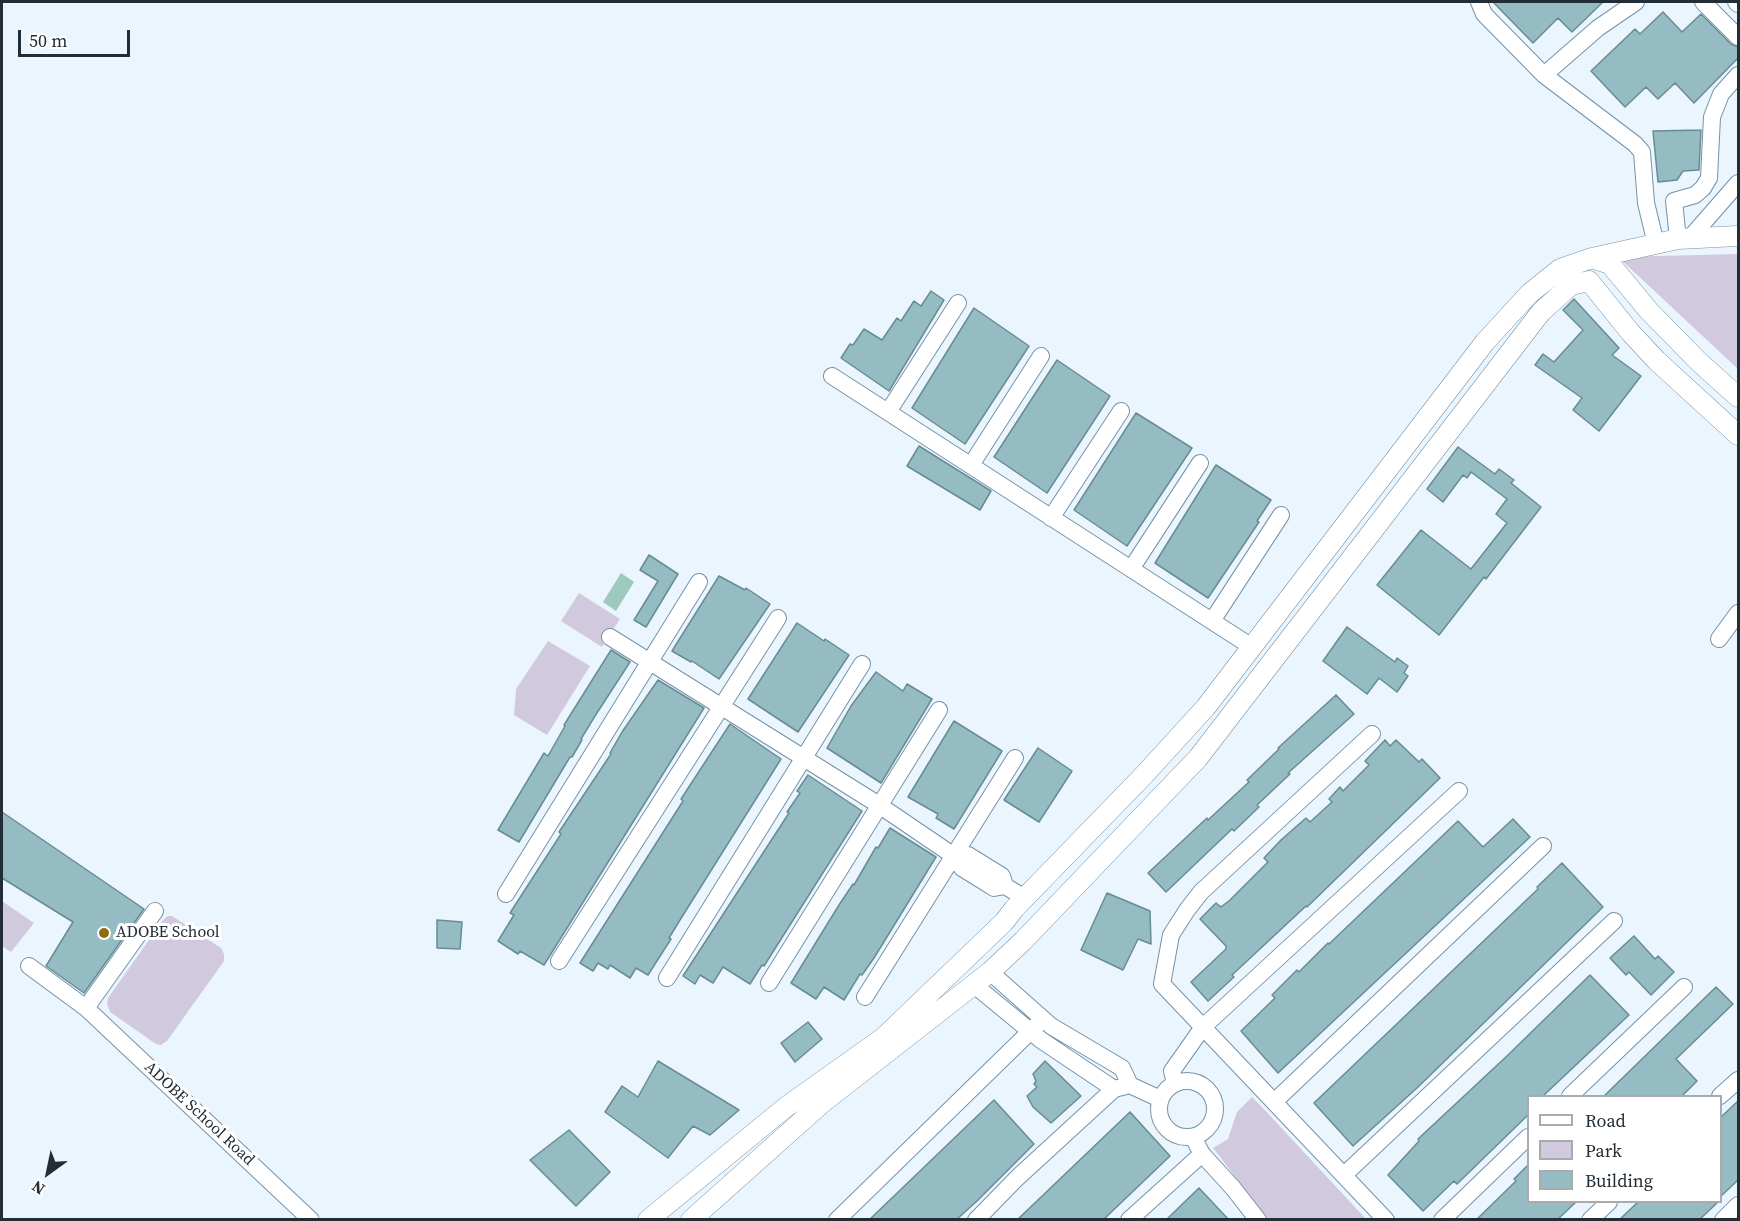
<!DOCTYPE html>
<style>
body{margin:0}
#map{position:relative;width:1740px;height:1221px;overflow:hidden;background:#eaf5fe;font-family:"Source Serif 4",serif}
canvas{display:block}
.frame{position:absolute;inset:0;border:3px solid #222d35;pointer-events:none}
.legend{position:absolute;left:1527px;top:1095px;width:195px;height:108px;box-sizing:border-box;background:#fff;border:2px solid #a7abae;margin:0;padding:8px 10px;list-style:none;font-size:18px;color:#222d35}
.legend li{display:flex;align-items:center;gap:12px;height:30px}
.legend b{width:30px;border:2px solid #a7abae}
.north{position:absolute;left:18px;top:1143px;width:60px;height:60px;-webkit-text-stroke:4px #fff;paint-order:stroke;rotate:213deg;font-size:16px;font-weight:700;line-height:24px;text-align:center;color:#222d35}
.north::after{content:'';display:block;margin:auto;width:21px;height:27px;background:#222d35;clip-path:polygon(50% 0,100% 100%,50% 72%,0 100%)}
.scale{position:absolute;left:18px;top:30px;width:112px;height:27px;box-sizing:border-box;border:3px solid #222d35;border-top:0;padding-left:8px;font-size:18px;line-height:21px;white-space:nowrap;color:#222d35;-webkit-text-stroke:4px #fff;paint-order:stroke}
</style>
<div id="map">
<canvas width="1740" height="1221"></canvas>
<div class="frame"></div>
<ul class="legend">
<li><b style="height:8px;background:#fff"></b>Road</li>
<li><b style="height:16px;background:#d1cadf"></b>Park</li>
<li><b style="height:16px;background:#95bcc3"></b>Building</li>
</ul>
<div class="north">N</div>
<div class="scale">50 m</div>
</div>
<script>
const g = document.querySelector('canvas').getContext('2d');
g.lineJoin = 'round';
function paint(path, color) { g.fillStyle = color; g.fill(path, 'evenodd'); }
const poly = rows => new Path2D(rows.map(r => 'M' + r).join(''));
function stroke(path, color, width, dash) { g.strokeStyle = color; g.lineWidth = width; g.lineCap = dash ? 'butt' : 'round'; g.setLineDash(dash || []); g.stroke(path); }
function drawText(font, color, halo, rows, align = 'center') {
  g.font = font + ' "Source Serif 4",serif'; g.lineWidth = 6; g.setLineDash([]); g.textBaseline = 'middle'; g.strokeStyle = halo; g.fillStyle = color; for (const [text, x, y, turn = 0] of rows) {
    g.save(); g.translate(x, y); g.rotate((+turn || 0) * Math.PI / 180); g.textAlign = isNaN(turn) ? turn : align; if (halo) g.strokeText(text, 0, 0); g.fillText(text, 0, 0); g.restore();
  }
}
const green = poly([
 [1738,254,1738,369,1618,257],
 [579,593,620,619,602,647,561,621],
 [548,641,590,666,547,735,514,715,516,689],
 [2,901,34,923,11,952,2,946],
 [168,916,172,916,221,948,224,954,224,961,167,1041,161,1045,156,1044,110,1012,107,1004,108,998,163,920],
 [1252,1097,1262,1107,1366,1219,1268,1219,1213,1148,1228,1139,1237,1112]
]);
const water = poly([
 [621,573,634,582,616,611,603,602]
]);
const building = poly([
 [1493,2,1603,2,1572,32,1558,18,1533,43,1493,2],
 [1663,12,1682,32,1701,14,1731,44,1738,47,1738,58,1694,103,1675,83,1658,99,1646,87,1625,107,1591,71,1635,29,1640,34,1663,12],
 [1701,130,1699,170,1683,171,1677,180,1658,182,1653,131,1701,130],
 [931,291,944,300,889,391,841,358,850,344,853,345,864,329,882,340,897,318,901,321,914,301,921,306,931,291],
 [1574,299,1619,348,1612,355,1641,376,1599,431,1573,410,1582,398,1535,365,1543,354,1554,362,1583,330,1563,310,1574,299],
 [974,308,1029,346,965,444,912,408,974,308],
 [1057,360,1110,396,1047,493,994,457,1057,360],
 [1136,413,1192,448,1127,546,1074,510,1136,413],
 [919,446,991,491,980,510,907,466,919,446],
 [1458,447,1495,474,1499,469,1514,480,1511,483,1541,507,1486,579,1484,577,1439,635,1377,585,1421,530,1471,569,1507,523,1496,514,1507,499,1471,472,1467,478,1463,475,1443,502,1427,489,1458,447],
 [1216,465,1271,500,1257,521,1259,522,1208,598,1155,563,1216,465],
 [649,555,678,574,646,627,634,620,658,581,640,570,649,555],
 [719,576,745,590,746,588,770,604,719,679,692,661,691,662,672,651,719,576],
 [797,623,824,641,825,639,849,655,798,732,748,699,797,623],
 [1347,627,1395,662,1397,658,1408,666,1404,673,1408,676,1397,692,1379,678,1367,694,1323,661,1347,627],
 [611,650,630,662,595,716,581,739,582,740,572,757,570,757,519,842,498,830,544,753,548,756,565,726,564,725,611,650],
 [876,672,903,691,907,684,932,699,881,783,827,748,851,706,876,672],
 [658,680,704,708,544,965,520,951,518,954,498,941,514,915,510,913,561,834,559,832,611,754,610,753,622,732,658,680],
 [1336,695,1354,714,1288,773,1290,774,1257,805,1259,807,1234,831,1232,829,1166,892,1148,873,1207,818,1208,820,1249,782,1247,780,1279,749,1278,748,1336,695],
 [954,721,1002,751,954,829,936,818,938,814,908,797,954,721],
 [730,724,781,759,680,920,669,938,671,939,648,975,636,968,630,978,610,965,608,969,598,963,593,971,580,963,683,801,681,799,730,724],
 [1385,740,1390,746,1396,740,1419,762,1422,759,1440,778,1307,907,1306,906,1232,975,1234,977,1208,1001,1191,982,1226,949,1226,946,1200,919,1216,903,1221,907,1230,900,1268,862,1264,858,1281,840,1306,818,1310,822,1332,802,1329,799,1340,787,1343,791,1369,765,1365,761,1385,740],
 [1038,748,1072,771,1039,822,1004,800,1038,748],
 [808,775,862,811,764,966,762,965,750,984,723,967,713,983,700,975,695,984,683,976,789,813,787,812,800,793,797,791,808,775],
 [2,812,144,909,84,993,46,966,73,922,2,878,2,812],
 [1513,819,1530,837,1278,1073,1241,1031,1275,998,1272,995,1297,970,1299,972,1328,943,1329,944,1458,821,1483,847,1513,819],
 [890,828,936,857,874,958,862,975,860,974,844,1000,824,987,816,999,791,983,839,905,853,884,854,885,876,847,878,848,890,828],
 [1562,863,1603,907,1418,1087,1353,1146,1314,1103,1538,889,1537,887,1562,863],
 [1107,893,1150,911,1151,944,1138,939,1123,970,1081,950,1107,893],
 [437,920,462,922,460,949,437,948,437,920],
 [1634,936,1655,959,1658,956,1674,972,1651,995,1629,972,1626,975,1610,958,1634,936],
 [1590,975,1629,1015,1543,1096,1528,1096,1528,1115,1457,1184,1454,1181,1423,1211,1388,1175,1419,1141,1418,1139,1508,1055,1590,975],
 [1716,987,1733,1004,1676,1059,1697,1081,1682,1096,1604,1096,1716,987],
 [808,1022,822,1039,795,1062,781,1043,808,1022],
 [658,1061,739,1110,710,1135,693,1126,668,1158,605,1112,622,1086,638,1097,658,1061],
 [1045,1061,1081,1096,1051,1123,1033,1107,1027,1096,1037,1087,1034,1084,1036,1081,1033,1074,1045,1061],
 [994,1100,1034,1144,977,1201,956,1220,869,1220,994,1100],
 [1738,1101,1738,1180,1720,1197,1720,1118,1738,1101],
 [1130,1112,1170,1156,1103,1220,1017,1220,1130,1112],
 [569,1130,610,1172,576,1206,530,1160,569,1130],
 [1528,1165,1528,1202,1576,1202,1557,1220,1476,1220,1516,1181,1514,1179,1528,1165],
 [1199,1188,1229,1220,1166,1220,1199,1188],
 [1638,1202,1718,1202,1699,1220,1619,1220,1638,1202]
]);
const minor = poly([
 [1479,2,1484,14,1544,75,1635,144,1642,152,1646,203,1656,244],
 [1703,2,1738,37],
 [1736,2,1738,4],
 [1544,75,1598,28,1636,2],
 [1690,238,1738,183],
 [1678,239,1674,201,1695,195,1703,188,1709,178,1712,117,1721,94,1738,75],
 [832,376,1252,647],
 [888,412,958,303],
 [971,465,1041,356],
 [1051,518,1121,411],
 [1131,569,1200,463],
 [1212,621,1281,515],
 [610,637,879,805,954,856,962,868,983,881,994,888,1005,886,1025,898],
 [1719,639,1738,613],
 [1372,734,1201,892,1187,910,1171,935,1162,984,1386,1220],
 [954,856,968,855,1002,876,1005,886],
 [506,894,699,582],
 [559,961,778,618],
 [29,966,86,1008,311,1220],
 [990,972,1051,1026,1122,1068,1130,1085,1160,1099],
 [667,978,862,664],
 [769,983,939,710],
 [973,984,1041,1040,1114,1089,1130,1085],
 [865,997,1015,758],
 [86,1008,155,911],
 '1159 1109a28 28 0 1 1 56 0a28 28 0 1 1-56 0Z',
 [1175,1083,1172,1071,1203,1027,1459,791],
 [1570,1096,1684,987],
 [1720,1096,1738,1080],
 [1274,1102,1543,846],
 [1193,1137,1202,1154,1233,1188,1258,1220],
 [1344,1175,1614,921],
 [837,1220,1043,1019],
 [976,1220,1017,1178,1114,1089],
 [1129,1220,1202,1154],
 [1442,1220,1528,1137],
 [1590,1220,1609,1202],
 [1723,1220,1738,1205]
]);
const tertiary = poly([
 [1592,258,1610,264,1649,311,1699,362,1738,397],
 [648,1220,786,1107,883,1038,1004,922,1014,909,1144,775,1206,707,1485,342,1529,294,1560,269,1592,258,1678,239,1738,236],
 [691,1220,822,1103,990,972,1023,941,1198,758,1541,312,1571,285,1589,281,1630,332,1657,361,1738,435]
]);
const markers = [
 [104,933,6,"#8d6d10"]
];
const poiNames = [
 ["ADOBE School",116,933]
];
const streetNames = [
 ["ADOBE School Road",199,1114,43]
];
paint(green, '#d1cadf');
paint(water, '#9dc9bf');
paint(building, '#95bcc3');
stroke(building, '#678c93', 1.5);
stroke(minor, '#7792a6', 18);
stroke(tertiary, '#7792a6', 21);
stroke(minor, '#fff', 16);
stroke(tertiary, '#fff', 20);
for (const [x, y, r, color] of markers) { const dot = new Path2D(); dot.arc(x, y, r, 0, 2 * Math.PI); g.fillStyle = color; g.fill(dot); stroke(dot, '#fff', 2); }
drawText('16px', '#222d35', '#fff', poiNames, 'left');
drawText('16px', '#222d35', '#fff', streetNames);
</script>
